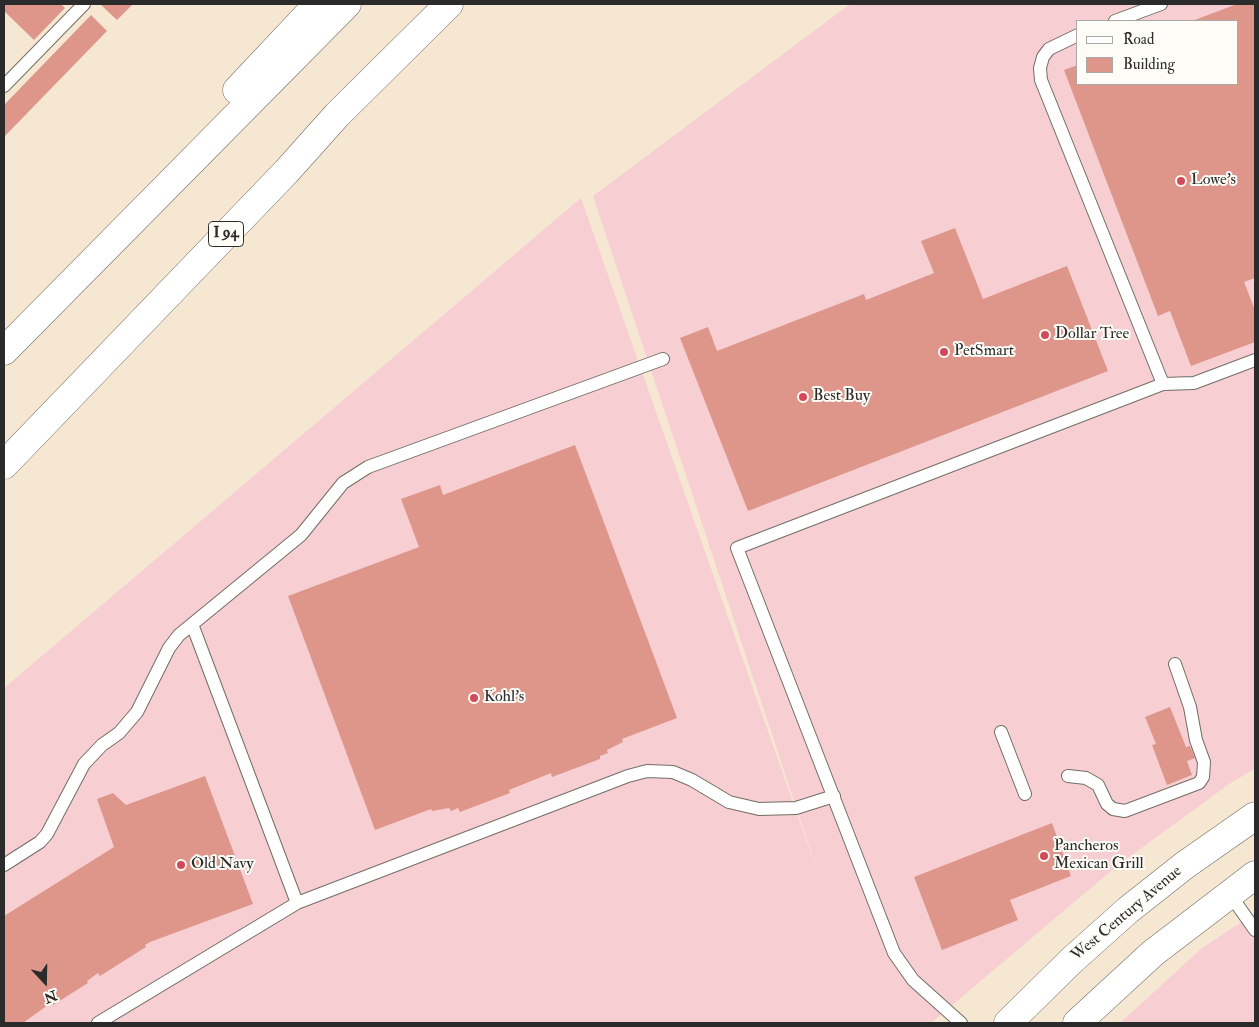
<!DOCTYPE html>
<style>
body{margin:0}
#map{position:relative;width:1259px;height:1027px;overflow:hidden;background:#f6e7d2;font-family:"IM FELL Double Pica",serif}
canvas{display:block}
.frame{position:absolute;inset:0;border:5px solid #2b2b2b;pointer-events:none}
.legend{position:absolute;left:1076px;top:20px;width:162px;height:65px;box-sizing:border-box;background:#fdfcf7;border:1px solid #a9a8a5;margin:0;padding:6px 9px;list-style:none;font-size:15px;color:#2b2b2b}
.legend li{display:flex;align-items:center;gap:10px;height:25px}
.legend b{width:25px;border:1px solid #a9a8a5}
.north{position:absolute;left:20px;top:957px;width:50px;height:50px;-webkit-text-stroke:4px #fdfcf7;paint-order:stroke;rotate:159deg;font-size:14px;font-weight:700;line-height:20px;text-align:center;color:#2b2b2b}
.north::after{content:'';display:block;margin:auto;width:18px;height:22px;background:#2b2b2b;clip-path:polygon(50% 0,100% 100%,50% 72%,0 100%)}
</style>
<div id="map">
<canvas width="1259" height="1027"></canvas>
<div class="frame"></div>
<ul class="legend">
<li><b style="height:6px;background:#fff"></b>Road</li>
<li><b style="height:14px;background:#de968a"></b>Building</li>
</ul>
<div class="north">N</div>
</div>
<script>
const g = document.querySelector('canvas').getContext('2d');
g.lineJoin = 'round';
function paint(path, color) { g.fillStyle = color; g.fill(path, 'evenodd'); }
const poly = rows => new Path2D(rows.map(r => 'M' + r).join(''));
function stroke(path, color, width, dash) { g.strokeStyle = color; g.lineWidth = width; g.lineCap = dash ? 'butt' : 'round'; g.setLineDash(dash || []); g.stroke(path); }
function drawText(font, color, halo, rows, align = 'center') {
  g.font = font + ' "IM FELL Double Pica",serif'; g.lineWidth = 4; g.setLineDash([]); g.textBaseline = 'middle'; g.strokeStyle = halo; g.fillStyle = color; for (const [text, x, y, turn = 0] of rows) {
    g.save(); g.translate(x, y); g.rotate((+turn || 0) * Math.PI / 180); g.textAlign = isNaN(turn) ? turn : align; if (halo) g.strokeText(text, 0, 0); g.fillText(text, 0, 0); g.restore();
  }
}
const built = poly([
 [850,4,1255,4,1255,769,1232,782,1117,866,931,1023,4,1023,4,688,581,198,821,882,593,196],
 [1078,21,1238,21,1238,84,1078,84],
 [1255,913,1255,1023,1120,1023,1202,948]
]);
const building = poly([
 [4,4,61,4,65,8,34,40,4,11],
 [100,4,133,4,117,20],
 [1237,4,1255,4,1255,278,1244,282,1255,310,1255,342,1191,366,1170,311,1158,316,1064,70,1078,65,1078,84,1238,84,1238,21,1192,21],
 [91,15,107,31,4,137,4,105],
 [955,228,983,299,1067,266,1108,371,748,511,680,338,708,327,717,351,864,294,866,300,934,273,921,241],
 [575,445,677,718,622,739,623,742,607,750,608,753,600,756,600,759,552,777,551,773,509,790,510,793,460,812,458,808,451,811,449,808,432,811,431,809,375,830,288,596,419,547,401,499,440,485,443,495],
 [1170,707,1186,747,1190,746,1195,758,1187,761,1192,775,1167,785,1152,745,1156,744,1145,717],
 [205,776,253,904,150,942,145,945,146,947,100,976,98,973,87,981,88,983,53,1005,52,1002,23,1023,4,1023,4,916,114,847,97,799,113,793,126,805],
 [1052,823,1071,876,1010,900,1018,920,942,950,914,877]
]);
const lane = poly([
 [1115,21,1161,4],
 [1078,35,1049,49,1043,57,1040,68,1041,80,1163,384],
 [4,86,84,4],
 [192,624,297,903],
 [1001,732,1025,794],
 [1068,776,1086,778,1098,785,1107,804,1113,809,1125,811,1199,783,1203,777,1204,762,1196,740,1190,707,1175,664],
 [4,865,40,842,47,834,84,764,102,745,119,733,137,712,169,648,179,635,301,535,343,483,368,467,663,359],
 [1229,893,1255,930],
 [98,1023,297,903,628,776,647,771,673,772,692,780,729,802,759,809,796,808,834,796],
 [961,1023,913,980,894,953,737,548,1163,384,1194,383,1255,360]
]);
const secondary = poly([
 [1008,1023,1071,961,1128,910,1185,865,1255,816],
 [1077,1023,1153,953,1255,875]
]);
const highway = poly([
 [237,90,318,4],
 [4,351,347,4],
 [4,465,286,172,337,115,449,4]
]);
const markers = [
 [1181,181,5,"#d1495b"],
 [1045,335,5,"#d1495b"],
 [944,352,5,"#d1495b"],
 [803,397,5,"#d1495b"],
 [474,698,5,"#d1495b"],
 [1044,856,5,"#d1495b"],
 [181,865,5,"#d1495b"]
];
const shields = [
 [226,234,35]
];
const shieldNames = [
 ["I 94",226,234]
];
const poiNames = [
 ["Lowe's",1191,181],
 ["Dollar Tree",1055,335],
 ["PetSmart",954,352],
 ["Best Buy",813,397],
 ["Kohl's",484,698],
 ["Pancheros",1054,847],
 ["Mexican Grill",1054,865],
 ["Old Navy",191,865]
];
const streetNames = [
 ["West Century Avenue",1127,914,-40]
];
paint(built, '#f7cfd3');
paint(building, '#de968a');
stroke(lane, '#726d65', 14);
stroke(secondary, '#726d65', 29);
stroke(highway, '#726d65', 29);
stroke(lane, '#fff', 12);
stroke(secondary, '#fff', 28);
stroke(highway, '#fff', 28);
for (const [x, y, r, color] of markers) { const dot = new Path2D(); dot.arc(x, y, r, 0, 2 * Math.PI); g.fillStyle = color; g.fill(dot); stroke(dot, '#fdfcf7', 2); }
for (const [x, y, w] of shields) { const box = new Path2D(); box.roundRect(x - w / 2, y - 12.5, w, 25, 4); g.fillStyle = '#fdfcf7'; g.fill(box); stroke(box, '#2b2b2b', 1); }
drawText('bold 15px', '#2b2b2b', null, shieldNames);
drawText('16px', '#2b2b2b', '#fdfcf7', poiNames, 'left');
drawText('16px', '#2b2b2b', '#fdfcf7', streetNames);
</script>
